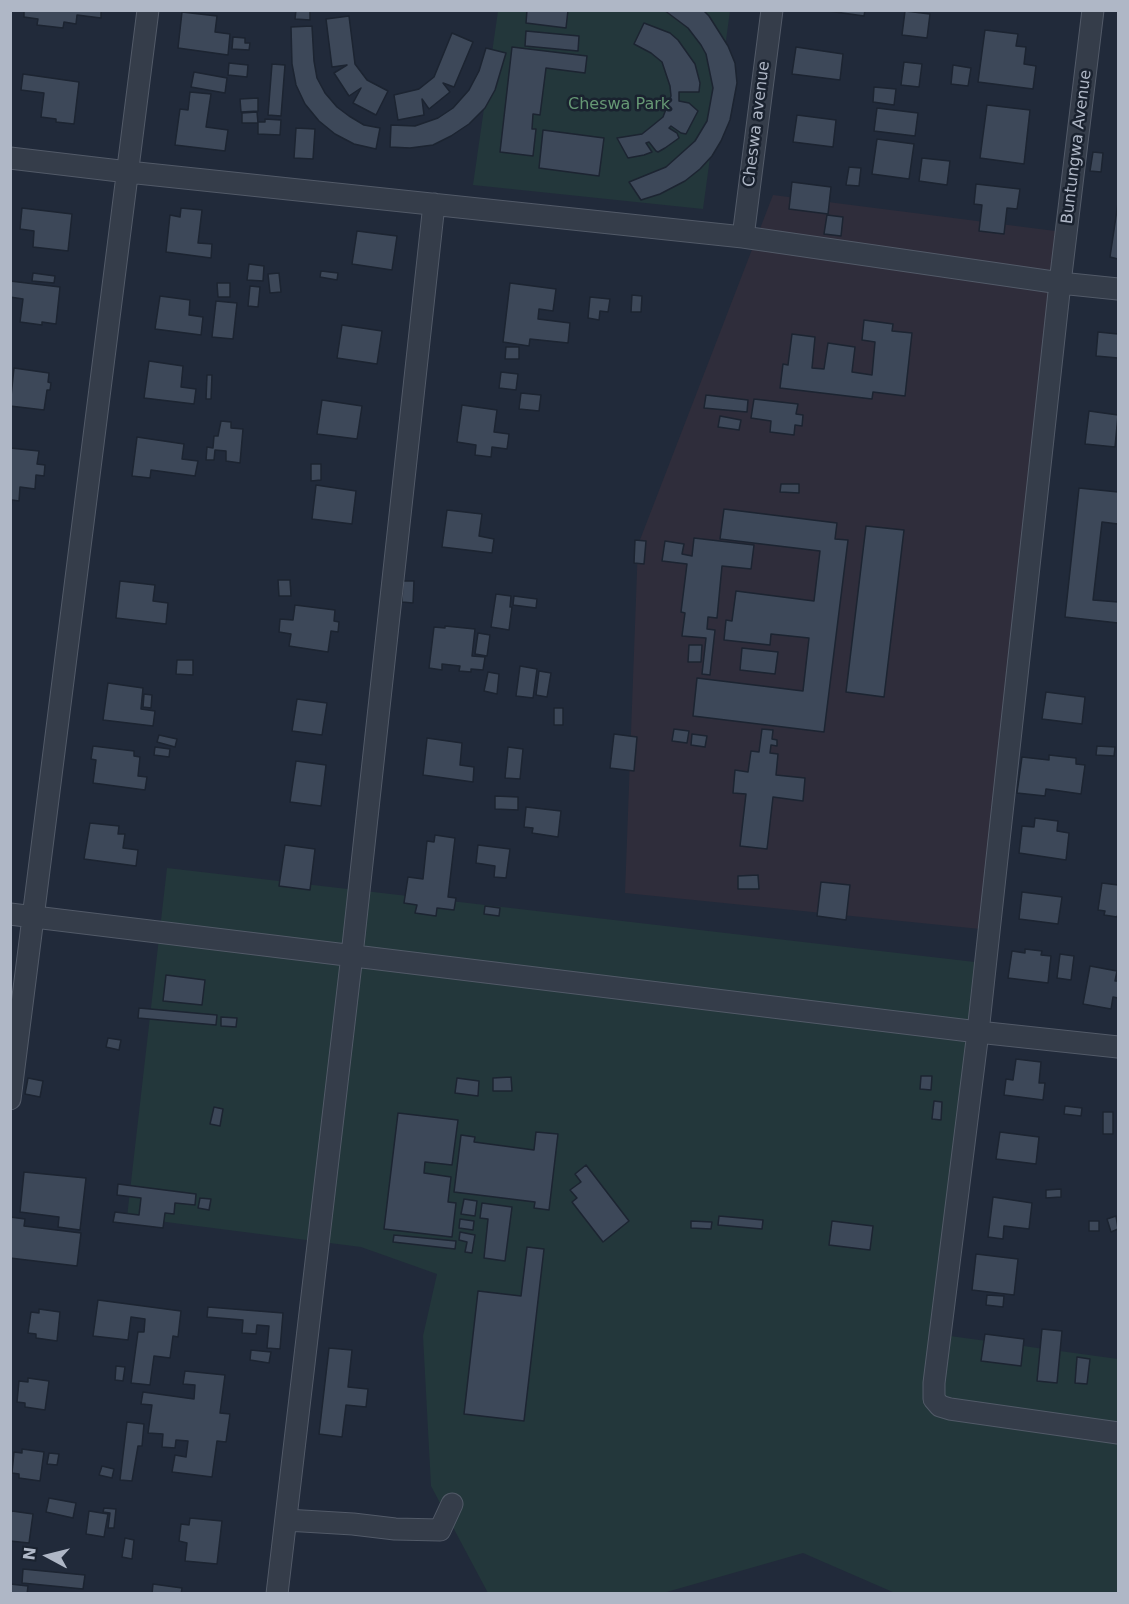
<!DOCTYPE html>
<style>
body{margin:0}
#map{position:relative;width:1129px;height:1604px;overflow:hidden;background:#212a3a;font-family:"DejaVu Sans",sans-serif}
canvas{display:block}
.frame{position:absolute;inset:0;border:12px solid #afb7c6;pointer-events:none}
.north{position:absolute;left:18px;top:1526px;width:60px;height:60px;-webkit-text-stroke:4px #1a222f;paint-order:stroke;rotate:277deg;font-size:16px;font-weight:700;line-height:24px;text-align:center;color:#afb7c6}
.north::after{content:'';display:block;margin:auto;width:21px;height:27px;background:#afb7c6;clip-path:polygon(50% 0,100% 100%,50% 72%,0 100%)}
</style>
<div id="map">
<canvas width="1129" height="1604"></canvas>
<div class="frame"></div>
<div class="north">N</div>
</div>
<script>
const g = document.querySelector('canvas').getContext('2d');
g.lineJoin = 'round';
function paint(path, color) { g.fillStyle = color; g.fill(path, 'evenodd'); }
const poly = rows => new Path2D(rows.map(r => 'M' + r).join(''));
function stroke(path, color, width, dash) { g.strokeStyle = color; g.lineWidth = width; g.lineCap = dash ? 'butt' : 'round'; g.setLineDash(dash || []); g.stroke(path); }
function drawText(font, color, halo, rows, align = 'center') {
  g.font = font + ' "DejaVu Sans",sans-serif'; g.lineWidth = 5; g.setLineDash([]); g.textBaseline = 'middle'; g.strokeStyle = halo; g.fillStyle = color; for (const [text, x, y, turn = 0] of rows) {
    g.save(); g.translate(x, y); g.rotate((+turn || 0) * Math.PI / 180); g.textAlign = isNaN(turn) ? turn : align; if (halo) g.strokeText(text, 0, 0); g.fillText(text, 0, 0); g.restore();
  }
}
const medical = poly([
 [773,195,1071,233,990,930,625,893,638,545]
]);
const green = poly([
 [498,11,730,11,703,209,473,185],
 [167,868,992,964,950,1336,1118,1359,1118,1593,895,1593,803,1553,663,1593,488,1593,431,1486,423,1336,437,1274,361,1247,127,1217]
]);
const building = poly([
 [24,10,101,10,101,18,77,15,76,24,64,22,63,28,37,25,38,19,24,17,24,10],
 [296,10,310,10,310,20,295,19,296,10],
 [527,10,568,10,566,28,526,23,527,10],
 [664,10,703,10,709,16,728,46,735,63,737,83,730,120,721,141,712,156,700,169,685,181,660,194,641,200,629,182,666,167,695,141,707,121,713,88,706,54,701,45,688,28,664,10],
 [821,10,865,10,864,16,821,10],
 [905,11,930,14,927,38,902,35,905,11],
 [182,12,217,16,215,32,230,34,228,55,178,48,182,12],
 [349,16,355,64,367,80,388,91,376,115,353,103,361,88,349,96,334,73,347,65,332,67,326,19,349,16],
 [644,23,670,33,678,40,695,64,700,83,699,92,679,92,679,101,689,103,698,111,686,134,681,133,671,126,669,128,677,133,679,138,665,148,658,152,656,151,649,142,646,143,652,152,644,155,628,158,617,138,642,134,652,126,663,117,671,96,670,86,662,62,651,53,634,44,644,23],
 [312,26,314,61,317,78,325,93,337,107,349,116,364,125,380,128,376,149,354,144,335,134,319,121,305,104,296,85,292,64,291,27,312,26],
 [985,30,1018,34,1016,46,1026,47,1024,64,1036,66,1033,89,978,82,985,30],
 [526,31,579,36,578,51,525,46,526,31],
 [452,33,473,42,454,87,443,83,450,92,429,109,422,99,424,115,398,120,394,95,419,89,434,77,452,33],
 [233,37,245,38,245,43,250,43,249,50,232,49,233,37],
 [512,47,587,56,585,73,546,68,540,115,533,114,532,129,536,129,533,156,500,152,512,47],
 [796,47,843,54,840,80,792,74,796,47],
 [486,48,506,53,495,90,485,108,469,124,451,136,433,145,410,148,390,147,391,125,415,126,438,118,453,108,469,90,479,71,486,48],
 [904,62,922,64,919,87,901,85,904,62],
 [229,63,248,65,247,77,228,75,229,63],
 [272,64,285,65,281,116,268,115,272,64],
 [953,65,971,68,968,86,951,84,953,65],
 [194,72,227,78,225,93,191,87,194,72],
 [23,74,79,82,74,124,56,122,56,119,41,117,44,93,21,90,23,74],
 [874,87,896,89,894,105,873,102,874,87],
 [190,92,211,94,206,127,228,130,225,151,175,145,180,109,188,110,190,92],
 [258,98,258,111,241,112,240,99,258,98],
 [987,105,1030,110,1024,164,980,158,987,105],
 [877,108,918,113,915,136,874,131,877,108],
 [257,112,258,123,242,123,242,113,257,112],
 [797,115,836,120,833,147,793,142,797,115],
 [265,119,281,120,280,135,258,134,258,122,265,122,265,119],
 [296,128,315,129,313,159,294,158,296,128],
 [543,130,604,138,599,176,539,168,543,130],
 [877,139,914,144,909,179,872,174,877,139],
 [1093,152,1103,153,1101,172,1090,171,1093,152],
 [922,158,950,161,947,185,919,181,922,158],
 [849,167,861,168,859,186,846,185,849,167],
 [792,182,831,187,828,214,789,209,792,182],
 [976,184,1020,189,1017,209,1007,208,1004,234,979,231,982,205,974,204,976,184],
 [1118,203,1118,259,1110,257,1118,203],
 [22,208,72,214,68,251,33,247,34,231,20,229,22,208],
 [181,208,202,210,198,243,212,244,211,258,166,252,170,215,180,217,181,208],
 [827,215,843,217,841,236,824,234,827,215],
 [357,231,397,236,392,270,352,264,357,231],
 [249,264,264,266,263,281,247,280,249,264],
 [321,271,338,273,337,280,320,277,321,271],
 [33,273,55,276,54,283,32,281,33,273],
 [279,273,281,292,270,293,268,274,279,273],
 [10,281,60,287,56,324,42,322,42,325,20,322,23,299,10,297,10,281],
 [217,283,230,283,230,297,218,297,217,283],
 [510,283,556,289,553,311,539,309,538,319,570,323,568,343,530,339,529,346,503,342,510,283],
 [250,286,260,287,258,307,248,306,250,286],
 [632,295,642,296,641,312,631,312,632,295],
 [160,296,190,300,189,315,203,317,201,335,155,329,160,296],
 [590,297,610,299,608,312,600,311,599,320,588,318,590,297],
 [216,301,237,303,233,339,212,337,216,301],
 [864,320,893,324,892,331,912,333,905,396,873,392,872,399,780,388,783,364,788,365,792,334,815,337,812,368,824,369,828,343,855,347,852,372,872,375,875,342,862,340,864,320],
 [342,325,382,331,377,364,337,358,342,325],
 [1098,332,1118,334,1118,358,1096,356,1098,332],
 [506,347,519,347,519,359,505,359,506,347],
 [149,361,183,366,181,387,196,389,194,404,144,398,149,361],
 [14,368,49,373,48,382,51,383,50,390,47,390,44,410,10,406,14,368],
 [501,372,518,374,516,390,499,388,501,372],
 [207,375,212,375,211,399,206,399,207,375],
 [521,393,541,395,539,411,519,409,521,393],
 [706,395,748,400,747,412,704,408,706,395],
 [754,399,798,404,796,414,803,415,802,426,795,425,794,435,770,432,771,421,751,418,754,399],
 [322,400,362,406,357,439,317,434,322,400],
 [462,405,497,410,494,432,509,434,507,449,492,447,491,457,475,455,476,445,457,442,462,405],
 [1089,411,1118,415,1115,447,1085,444,1089,411],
 [720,416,741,420,739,430,718,427,720,416],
 [221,421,231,422,231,428,243,429,240,463,226,461,226,451,215,450,214,460,206,460,207,447,213,448,214,436,218,436,221,421],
 [137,437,184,444,182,459,198,461,195,476,151,470,150,478,132,476,137,437],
 [10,448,39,451,37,464,45,465,44,476,36,475,35,489,20,487,19,501,12,500,11,506,10,448],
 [311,464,321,464,321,480,311,481,311,464],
 [781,484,799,484,799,493,780,492,781,484],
 [316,485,356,491,352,524,312,519,316,485],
 [1079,488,1118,492,1118,524,1102,522,1093,600,1118,602,1118,623,1065,617,1079,488],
 [724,509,837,523,835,539,848,540,824,732,693,716,697,678,803,691,809,638,771,634,770,645,724,640,726,620,732,621,736,591,814,601,820,551,720,539,724,509],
 [447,510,482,514,479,536,494,539,492,553,442,547,447,510],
 [866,526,904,530,884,697,846,692,866,526],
 [694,538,754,545,751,569,722,566,717,618,708,617,707,629,715,630,710,675,702,674,706,638,682,636,685,613,681,612,687,564,662,561,665,541,684,544,682,554,692,556,694,538],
 [635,540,646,541,644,564,634,563,635,540],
 [278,580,290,580,291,596,279,596,278,580],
 [120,581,155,585,153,601,168,603,166,624,116,618,120,581],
 [403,581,414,581,413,603,402,602,403,581],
 [496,594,511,596,510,607,512,607,509,630,491,627,496,594],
 [514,596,537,599,536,608,513,605,514,596],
 [295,605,335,610,334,621,339,622,338,632,331,631,328,652,289,646,291,634,279,632,280,619,293,620,295,605],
 [445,626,475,629,472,656,485,657,483,670,471,669,471,672,459,671,460,666,442,664,442,670,429,668,434,627,445,628,445,626],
 [478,633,490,635,487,656,475,654,478,633],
 [689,645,702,645,701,662,688,662,689,645],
 [742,648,778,652,775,674,740,670,742,648],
 [177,660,193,660,193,675,176,674,177,660],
 [520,666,537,669,533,698,516,696,520,666],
 [539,671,551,673,547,697,536,695,539,671],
 [488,672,499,674,497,694,484,691,488,672],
 [108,683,143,688,141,709,155,711,153,726,103,720,108,683],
 [1046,692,1085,697,1082,724,1042,719,1046,692],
 [144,694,152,695,151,708,143,707,144,694],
 [297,699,327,703,322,735,292,731,297,699],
 [554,708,563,708,563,725,554,725,554,708],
 [674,729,689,731,687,743,672,741,674,729],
 [762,729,773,730,772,739,777,740,777,746,771,745,770,753,778,754,776,775,805,778,803,801,773,797,767,849,740,846,746,794,733,793,735,770,748,772,751,751,759,752,762,729],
 [614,734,637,737,634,771,610,768,614,734],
 [692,734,707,736,705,747,691,745,692,734],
 [159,735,177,739,175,747,157,742,159,735],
 [427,738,462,743,460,765,474,767,473,782,423,775,427,738],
 [93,746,134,751,134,756,140,757,138,776,147,777,145,790,93,783,96,760,91,759,93,746],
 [1097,746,1115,747,1114,756,1096,755,1097,746],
 [155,747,170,749,169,757,154,755,155,747],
 [508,747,523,749,520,779,505,778,508,747],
 [1049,755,1076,758,1076,764,1085,765,1081,794,1046,789,1045,796,1017,793,1022,757,1049,760,1049,755],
 [296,761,326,765,321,806,290,802,296,761],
 [495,796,518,797,518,810,495,809,495,796],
 [526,807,561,811,558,837,532,833,533,828,524,827,526,807],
 [1035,818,1058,821,1057,831,1069,833,1066,860,1019,853,1022,826,1034,827,1035,818],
 [90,823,119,826,118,834,125,834,123,848,138,850,136,866,84,859,90,823],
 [435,835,455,838,448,897,456,898,454,910,437,908,436,916,415,913,417,905,404,903,408,877,423,879,427,841,434,842,435,835],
 [285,845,315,849,310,890,279,886,285,845],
 [478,845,510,849,506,878,494,877,495,866,476,863,478,845],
 [758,875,759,889,738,889,738,876,758,875],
 [821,882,850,885,846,920,817,916,821,882],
 [1102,883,1118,885,1118,914,1117,917,1104,915,1105,911,1098,910,1102,883],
 [1022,892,1062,897,1058,924,1019,919,1022,892],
 [485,906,500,908,499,916,484,914,485,906],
 [1025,949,1042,951,1041,955,1051,956,1048,983,1008,978,1012,951,1025,953,1025,949],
 [1060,954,1074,956,1071,980,1057,978,1060,954],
 [1090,966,1117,971,1115,981,1118,981,1118,998,1113,997,1111,1009,1083,1004,1090,966],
 [166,975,205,980,202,1005,163,1001,166,975],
 [139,1008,217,1015,216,1025,138,1018,139,1008],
 [221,1017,237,1018,236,1027,221,1026,221,1017],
 [108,1038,121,1040,119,1050,106,1047,108,1038],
 [1016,1059,1041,1062,1039,1083,1045,1083,1043,1100,1004,1095,1006,1079,1013,1080,1016,1059],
 [921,1076,932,1076,931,1090,920,1089,921,1076],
 [511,1077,512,1091,493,1091,493,1078,511,1077],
 [28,1078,43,1081,40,1097,25,1094,28,1078],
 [457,1078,479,1081,478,1096,455,1093,457,1078],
 [934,1101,942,1102,941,1120,932,1119,934,1101],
 [1065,1106,1082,1108,1081,1116,1064,1114,1065,1106],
 [214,1107,223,1109,220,1126,210,1124,214,1107],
 [1103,1112,1113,1112,1113,1134,1103,1134,1103,1112],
 [398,1113,458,1120,452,1165,425,1162,424,1173,451,1177,448,1202,456,1203,452,1237,384,1229,398,1113],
 [536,1132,558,1134,549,1210,534,1208,535,1202,454,1192,461,1135,475,1137,474,1142,534,1150,536,1132],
 [1000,1132,1039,1137,1036,1164,996,1159,1000,1132],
 [586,1165,629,1221,603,1242,572,1202,577,1198,570,1190,581,1182,575,1174,586,1165],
 [24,1172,86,1178,80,1230,58,1227,59,1217,20,1212,24,1172],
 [118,1184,196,1194,195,1205,175,1203,174,1214,165,1213,163,1228,113,1222,115,1212,139,1215,141,1198,117,1195,118,1184],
 [1061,1189,1061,1197,1046,1198,1046,1190,1061,1189],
 [993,1197,1032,1203,1029,1229,1004,1226,1003,1239,988,1237,993,1197],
 [200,1198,211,1199,209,1210,198,1208,200,1198],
 [464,1199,477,1201,475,1216,461,1214,464,1199],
 [482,1203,512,1207,505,1261,484,1258,488,1219,480,1218,482,1203],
 [719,1216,763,1220,762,1229,718,1225,719,1216],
 [1116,1216,1118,1229,1111,1232,1107,1219,1116,1216],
 [10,1217,25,1219,24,1226,81,1233,77,1266,10,1258,10,1217],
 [460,1219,474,1221,473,1230,459,1228,460,1219],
 [691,1221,712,1222,711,1229,691,1228,691,1221],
 [832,1221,873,1226,870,1250,829,1245,832,1221],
 [1089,1221,1099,1221,1099,1231,1089,1231,1089,1221],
 [460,1232,475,1235,472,1253,465,1252,467,1242,459,1240,460,1232],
 [394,1235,456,1241,455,1249,393,1242,394,1235],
 [527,1247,544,1249,524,1421,464,1414,478,1291,521,1296,527,1247],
 [976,1254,1018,1259,1014,1295,972,1290,976,1254],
 [987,1295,1004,1296,1003,1307,986,1305,987,1295],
 [98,1300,181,1311,178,1337,173,1336,170,1358,154,1356,150,1385,131,1383,138,1332,144,1332,145,1319,131,1317,128,1340,93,1336,98,1300],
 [208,1307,283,1313,280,1349,267,1348,269,1326,257,1325,256,1334,242,1333,243,1320,207,1317,208,1307],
 [39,1309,60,1312,57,1341,36,1338,36,1334,28,1333,31,1312,39,1313,39,1309],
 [1042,1329,1062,1331,1057,1383,1037,1381,1042,1329],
 [985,1334,1024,1339,1021,1366,981,1361,985,1334],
 [329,1348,352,1350,348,1387,368,1389,366,1407,346,1405,342,1437,319,1434,329,1348],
 [251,1350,271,1352,269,1363,250,1360,251,1350],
 [1077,1357,1090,1359,1087,1384,1075,1383,1077,1357],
 [116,1366,125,1367,123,1381,115,1380,116,1366],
 [185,1371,225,1375,220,1413,230,1414,226,1442,217,1441,212,1477,172,1472,175,1455,186,1457,188,1441,176,1440,175,1448,162,1447,163,1434,148,1433,152,1405,141,1404,143,1392,194,1399,195,1385,183,1384,185,1371],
 [28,1378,49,1381,45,1410,25,1407,25,1403,17,1402,19,1381,28,1382,28,1378],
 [127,1422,144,1424,142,1446,138,1446,132,1481,120,1480,127,1422],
 [22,1449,44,1452,40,1481,19,1478,19,1474,12,1473,14,1452,22,1453,22,1449],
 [49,1453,59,1454,57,1465,47,1464,49,1453],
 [102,1466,114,1469,112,1478,99,1475,102,1466],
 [49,1498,76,1503,73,1518,46,1512,49,1498],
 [104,1508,116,1509,114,1528,108,1528,110,1513,103,1512,104,1508],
 [12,1511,33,1514,29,1543,10,1541,10,1515,12,1511],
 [89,1511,108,1514,104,1537,86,1534,89,1511],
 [190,1518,222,1521,217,1564,185,1561,187,1543,179,1541,181,1524,189,1525,190,1518],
 [125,1538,134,1540,132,1559,122,1557,125,1538],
 [23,1569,85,1575,83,1589,22,1583,23,1569],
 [10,1584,28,1586,27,1594,10,1594,10,1584],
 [153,1584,182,1588,181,1594,152,1594,153,1584]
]);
const minor = poly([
 [1093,10,1060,283,978,1032,934,1383,934,1399,940,1406,950,1409,1118,1433],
 [10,158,128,172,743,237,1060,283,1118,289],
 [743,237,772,10],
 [10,914,978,1032,1118,1047],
 [10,1099,148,10],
 [286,1520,353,1524,395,1529,440,1530,452,1504],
 [277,1594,352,955,434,204]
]);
const parkNames = [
 ["Cheswa Park",619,105]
];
const streetNames = [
 ["Cheswa avenue",757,124,-83],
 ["Buntungwa Avenue",1077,147,-83]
];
paint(medical, '#2f2d3b');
paint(green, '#23373b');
paint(building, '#3d4859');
stroke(building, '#1c2431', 1.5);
stroke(minor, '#525a68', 23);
stroke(minor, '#353d4a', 21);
drawText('16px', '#669874', '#1a222f', parkNames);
drawText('16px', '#afb7c6', '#1a222f', streetNames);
</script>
